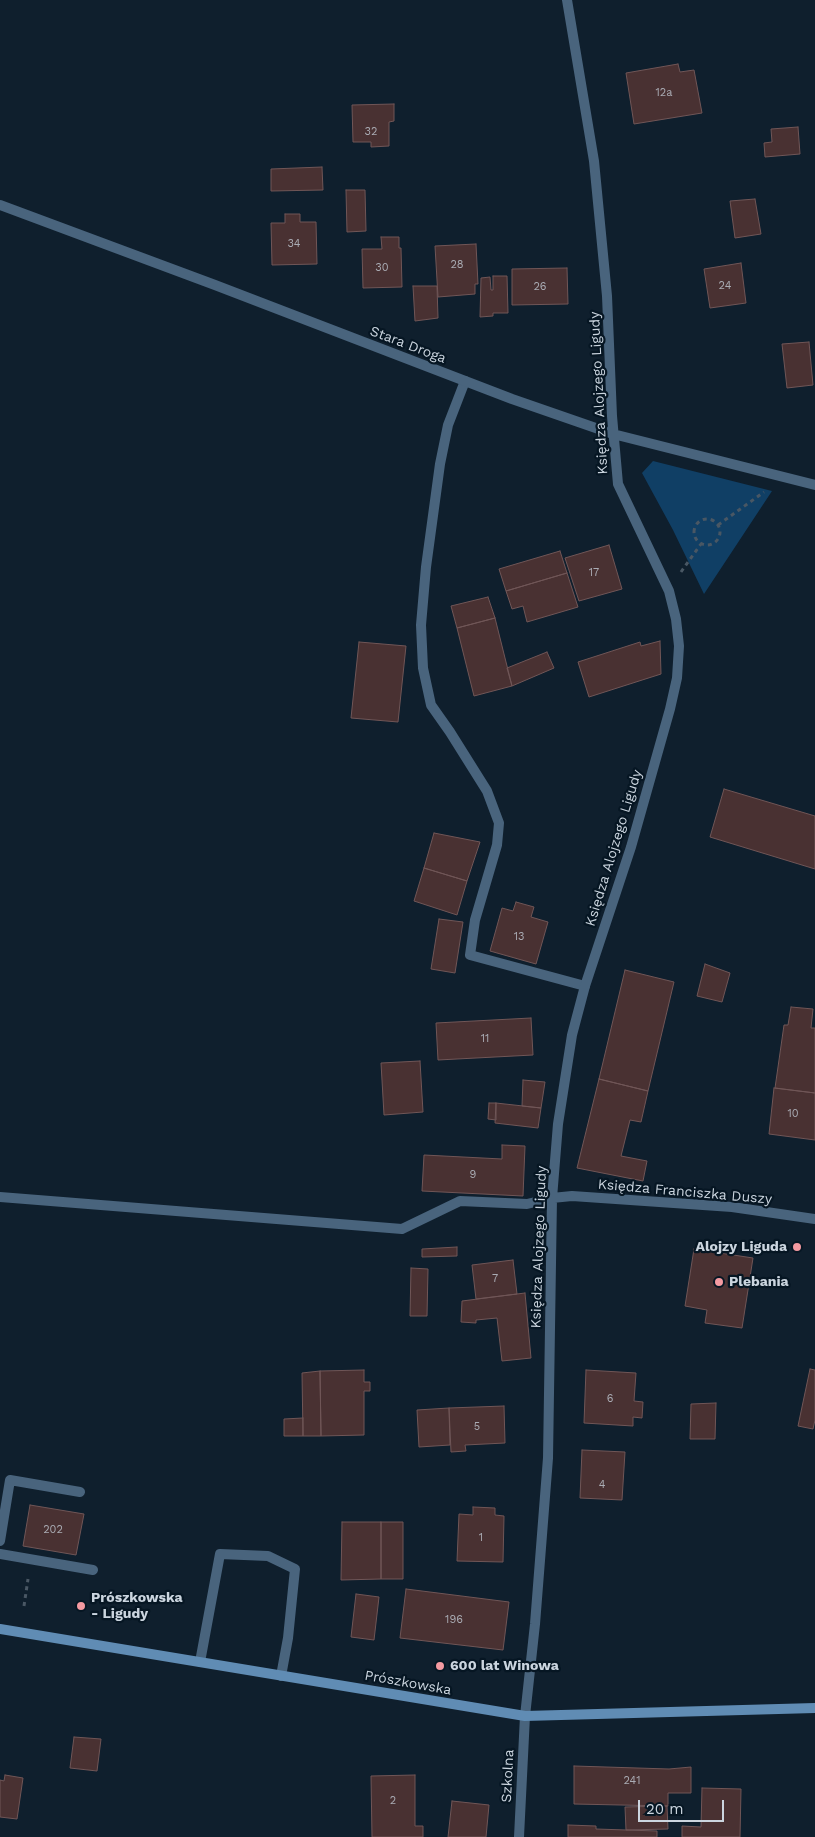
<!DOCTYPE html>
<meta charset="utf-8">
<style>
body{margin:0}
#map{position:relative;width:815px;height:1837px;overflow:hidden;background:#0f1f2d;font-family:"Work Sans",sans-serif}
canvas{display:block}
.scale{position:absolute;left:638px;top:1800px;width:86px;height:22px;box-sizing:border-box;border:2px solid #cbd5df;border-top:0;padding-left:6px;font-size:15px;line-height:18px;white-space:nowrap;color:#cbd5df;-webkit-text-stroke:4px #061623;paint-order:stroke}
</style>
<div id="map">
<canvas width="815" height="1837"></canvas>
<div class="scale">20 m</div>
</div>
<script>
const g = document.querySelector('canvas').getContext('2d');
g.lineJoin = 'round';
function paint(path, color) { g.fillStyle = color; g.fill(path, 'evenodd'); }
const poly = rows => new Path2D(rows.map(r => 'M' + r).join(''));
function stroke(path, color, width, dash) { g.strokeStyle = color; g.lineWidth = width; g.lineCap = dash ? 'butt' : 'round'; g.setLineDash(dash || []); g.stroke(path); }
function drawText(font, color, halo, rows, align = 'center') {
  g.font = font + ' "Work Sans",sans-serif'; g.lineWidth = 4.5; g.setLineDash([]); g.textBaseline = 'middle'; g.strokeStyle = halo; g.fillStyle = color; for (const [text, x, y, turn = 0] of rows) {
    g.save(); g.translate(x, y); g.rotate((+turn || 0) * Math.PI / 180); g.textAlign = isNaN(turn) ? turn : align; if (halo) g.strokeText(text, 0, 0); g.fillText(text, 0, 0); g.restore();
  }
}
const green = poly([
 [653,461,772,491,704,594,673,530,642,473]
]);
const building = poly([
 [678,64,680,72,694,70,702,113,634,124,626,73,678,64],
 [394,104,394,121,389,122,389,146,371,147,371,142,353,142,352,105,394,104],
 [798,127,800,154,765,157,764,143,772,142,771,129,798,127],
 [322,167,323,190,271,191,271,169,322,167],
 [346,190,365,190,366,231,347,232,346,190],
 [755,199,761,234,735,238,730,201,755,199],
 [285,214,300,214,300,222,316,222,317,264,272,265,271,223,285,223,285,214],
 [381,237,399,237,399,248,401,248,402,287,363,288,362,249,382,249,381,237],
 [476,244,478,284,475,284,475,294,438,297,435,246,476,244],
 [741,263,746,303,710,308,704,269,741,263],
 [567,268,568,304,512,305,512,269,567,268],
 [493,276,507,276,508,313,493,313,493,316,480,317,481,278,490,277,491,290,493,290,493,276],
 [413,286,437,286,438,318,415,321,413,286],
 [809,342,813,385,787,388,782,344,809,342],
 [609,545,622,589,579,601,565,558,609,545],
 [560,551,567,573,506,591,499,569,560,551],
 [567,573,578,607,527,622,523,606,512,609,506,591,567,573],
 [488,597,495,618,457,628,451,606,488,597],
 [495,618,512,686,474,696,457,628,495,618],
 [660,641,661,674,589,697,578,662,640,642,641,646,660,641],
 [359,642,406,646,398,722,351,718,359,642],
 [547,652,554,668,512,686,507,668,547,652],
 [724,789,815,816,815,869,710,837,724,789],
 [434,833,480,842,467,881,424,868,434,833],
 [424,868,467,881,457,915,414,901,424,868],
 [516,902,534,907,531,917,548,922,536,964,490,951,502,908,513,911,516,902],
 [439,919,463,922,455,973,431,969,439,919],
 [705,964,730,973,722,1002,697,996,705,964],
 [625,970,674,982,648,1091,599,1079,625,970],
 [791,1007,813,1009,811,1028,815,1028,815,1093,775,1088,784,1025,788,1025,791,1007],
 [531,1018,533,1055,438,1060,436,1023,531,1018],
 [420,1061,423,1112,384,1115,381,1063,420,1061],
 [599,1079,648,1091,641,1122,630,1120,621,1156,647,1161,643,1181,577,1168,599,1079],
 [523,1080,545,1082,541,1108,522,1106,523,1080],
 [774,1088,815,1093,815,1140,769,1134,774,1088],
 [489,1103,496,1103,496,1120,488,1119,489,1103],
 [496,1103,541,1108,538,1128,495,1123,496,1103],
 [502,1145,525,1146,523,1196,422,1191,424,1155,502,1159,502,1145],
 [457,1247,457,1256,422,1257,422,1249,457,1247],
 [694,1249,753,1258,742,1328,705,1323,707,1310,685,1306,694,1249],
 [513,1260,517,1294,476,1299,472,1265,513,1260],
 [411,1268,428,1269,427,1316,410,1316,411,1268],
 [525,1293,531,1358,502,1361,497,1318,476,1320,476,1323,461,1322,462,1301,525,1293],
 [810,1369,815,1370,815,1420,813,1429,798,1426,810,1369],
 [364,1370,364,1382,370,1382,370,1391,364,1391,364,1435,321,1436,320,1371,364,1370],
 [586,1370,636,1373,634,1401,643,1402,642,1418,633,1417,633,1426,584,1423,586,1370],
 [320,1371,321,1436,303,1436,302,1373,320,1371],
 [716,1403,715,1439,690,1439,691,1404,716,1403],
 [504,1406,505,1443,465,1445,466,1451,451,1452,449,1408,504,1406],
 [449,1408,450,1445,419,1447,417,1410,449,1408],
 [303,1418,303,1436,284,1436,284,1419,303,1418],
 [582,1450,625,1452,622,1500,580,1498,582,1450],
 [30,1505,84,1514,76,1555,23,1546,30,1505],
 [473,1507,495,1508,495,1515,504,1516,503,1562,457,1561,459,1514,473,1515,473,1507],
 [342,1522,381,1522,381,1579,341,1580,342,1522],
 [381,1522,403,1522,403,1579,381,1579,381,1522],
 [406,1589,509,1602,503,1650,400,1638,406,1589],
 [356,1594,379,1597,374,1640,351,1637,356,1594],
 [74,1737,101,1739,97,1771,70,1768,74,1737],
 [574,1766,669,1769,691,1767,691,1793,668,1793,668,1806,574,1804,574,1766],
 [5,1775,23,1778,17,1819,0,1817,0,1780,4,1781,5,1775],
 [415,1775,415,1826,423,1826,423,1837,372,1837,371,1776,415,1775],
 [702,1788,741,1789,740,1837,682,1837,682,1826,701,1827,702,1788],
 [452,1801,489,1805,486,1837,448,1837,452,1801],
 [667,1806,668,1829,626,1830,625,1807,667,1806],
 [568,1825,596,1826,596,1829,657,1831,657,1837,568,1837,568,1825]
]);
const path = poly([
 '694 532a13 13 0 1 1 26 0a13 13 0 1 1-26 0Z',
 [718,525,764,492],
 [681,572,701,544],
 [24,1606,28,1579]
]);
const service = poly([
 [465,381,448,425,440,464,426,567,421,625,423,668,431,705,450,732,487,791,499,823,497,845,475,920,470,955,585,986],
 [0,1197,402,1229,460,1201,527,1204,552,1198],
 [0,1541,10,1480,80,1492],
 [0,1554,93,1570],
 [200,1662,220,1554,268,1556,295,1569,288,1638,281,1676]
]);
const minor = poly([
 [0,205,215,285,512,399,613,434,815,485],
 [552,1198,572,1196,732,1207,815,1219],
 [519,1837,525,1716,535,1624,548,1458,552,1198,558,1124,572,1035,585,986,631,847,670,709,677,678,679,646,676,619,669,591,618,484,612,416,607,296,594,161,567,0]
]);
const secondary = poly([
 [0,1629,525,1716,815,1708]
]);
const markers = [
 [797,1247,5,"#f49aa1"],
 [719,1282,5,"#f49aa1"],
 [81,1606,5,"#f49aa1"],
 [440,1666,5,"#f49aa1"]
];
const numberNames = [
 ["12a",664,93],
 ["32",371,132],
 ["34",294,244],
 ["28",457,265],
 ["30",382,268],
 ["24",725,286],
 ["26",540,287],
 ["17",594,573],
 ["13",519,937],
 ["11",485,1039],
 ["10",793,1114],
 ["9",473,1175],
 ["7",495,1279],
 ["6",610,1399],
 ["5",477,1427],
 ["4",602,1485],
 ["202",53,1530],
 ["1",481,1538],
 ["196",454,1620],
 ["241",632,1781],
 ["2",393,1801]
];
const streetNames = [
 ["Stara Droga",408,345,21],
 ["Księdza Alojzego Ligudy",599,393,-93],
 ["Księdza Alojzego Ligudy",614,848,-73],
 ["Księdza Franciszka Duszy",685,1192,5],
 ["Księdza Alojzego Ligudy",539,1247,-88],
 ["Prószkowska",408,1683,10],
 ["Szkolna",508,1776,-87]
];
const poiNames = [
 ["Alojzy Liguda",787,1247,"right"],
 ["Plebania",729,1282],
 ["Prószkowska",91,1598],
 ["- Ligudy",91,1614],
 ["600 lat Winowa",450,1666]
];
paint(green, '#103f65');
paint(building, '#493132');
stroke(building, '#705657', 1);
stroke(path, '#495764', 3, [4, 4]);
stroke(service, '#49647d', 10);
stroke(minor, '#49647d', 10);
stroke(secondary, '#608cb4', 10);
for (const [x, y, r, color] of markers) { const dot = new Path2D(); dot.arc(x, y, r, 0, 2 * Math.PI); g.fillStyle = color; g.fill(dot); stroke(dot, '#061623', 2); }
drawText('11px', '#aaacb4', null, numberNames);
drawText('14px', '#cbd5df', '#061623', streetNames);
drawText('bold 14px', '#cbd5df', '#061623', poiNames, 'left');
</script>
